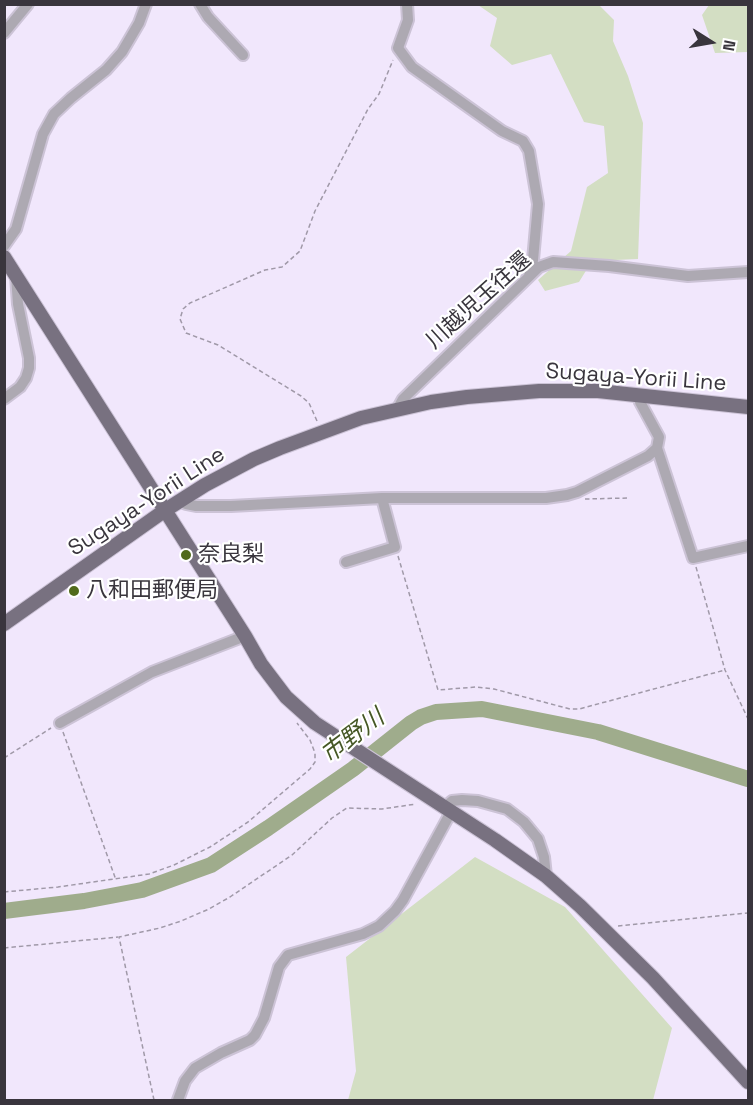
<!DOCTYPE html>
<meta charset="utf-8">
<style>
body{margin:0}
#map{position:relative;width:753px;height:1105px;overflow:hidden;background:#f1e7fc;font-family:"Space Grotesk",sans-serif}
canvas{display:block}
.frame{position:absolute;inset:0;border:6px solid #39353d;pointer-events:none}
.north{position:absolute;left:681px;top:12px;width:60px;height:60px;-webkit-text-stroke:4px #fff;paint-order:stroke;rotate:101deg;font-size:16px;font-weight:700;line-height:24px;text-align:center;color:#39353d}
.north::after{content:'';display:block;margin:auto;width:21px;height:27px;background:#39353d;clip-path:polygon(50% 0,100% 100%,50% 72%,0 100%)}
</style>
<div id="map">
<canvas width="753" height="1105"></canvas>
<div class="frame"></div>
<div class="north">N</div>
</div>
<script>
const g = document.querySelector('canvas').getContext('2d');
g.lineJoin = 'round';
function paint(path, color) { g.fillStyle = color; g.fill(path, 'evenodd'); }
const poly = rows => new Path2D(rows.map(r => 'M' + r).join(''));
function stroke(path, color, width, dash) { g.strokeStyle = color; g.lineWidth = width; g.lineCap = dash ? 'butt' : 'round'; g.setLineDash(dash || []); g.stroke(path); }
function drawText(font, color, halo, rows, align = 'center') {
  g.font = font + ' "Space Grotesk","Noto Sans JP",sans-serif'; g.lineWidth = 4.5; g.setLineDash([]); g.textBaseline = 'middle'; g.strokeStyle = halo; g.fillStyle = color; for (const [text, x, y, turn = 0] of rows) {
    g.save(); g.translate(x, y); g.rotate((+turn || 0) * Math.PI / 180); g.textAlign = isNaN(turn) ? turn : align; if (halo) g.strokeText(text, 0, 0); g.fillText(text, 0, 0); g.restore();
  }
}
const green = poly([
 [478,5,599,5,614,20,613,41,628,76,643,123,638,259,592,261,579,282,545,291,538,280,571,251,587,187,608,173,604,126,584,122,551,54,512,65,490,46,497,18],
 [709,5,748,5,748,52,715,53,702,15],
 [475,857,565,907,672,1028,653,1100,348,1100,356,1071,346,957]
]);
const river = poly([
 [4,911,84,901,142,890,211,865,268,828,353,769,411,723,421,717,436,712,482,709,598,732,748,779]
]);
const path = poly([
 [317,421,309,403,301,396,218,345,186,333,180,319,183,309,190,303,265,270,282,267,300,251,315,211,368,109,379,94,393,60],
 [585,499,628,498],
 [398,556,438,690,476,687,494,689,570,709,579,709,725,670],
 [696,567,725,670,748,719],
 [63,732,116,880],
 [4,758,51,728],
 [4,892,58,887,149,874,174,865,210,847,248,822,310,769,315,762,315,753,310,740,297,723],
 [618,926,748,913],
 [4,948,118,937],
 [154,1100,119,937,160,928,181,921,209,909,230,897,292,855,332,818,347,808,382,809,416,804]
]);
const minor = poly([
 [200,4,208,17,243,55],
 [407,4,408,20,398,48,412,67,502,131,523,141,529,151,538,204,533,260,529,276],
 [4,33,28,4],
 [4,246,16,229,43,134,54,114,71,98,106,70,122,52,139,23,146,4],
 [4,399,20,387,26,378,29,368,29,358,18,304,16,276],
 [398,408,403,399,539,267,553,262,609,266,688,276,748,272],
 [657,448,693,558,748,546],
 [180,501,186,504,196,506,231,506,382,498,546,498,567,495,577,492,648,456,657,448,659,437,640,402,639,396],
 [346,562,395,547,382,498],
 [60,723,152,672,245,636],
 [445,807,452,801,462,800,478,801,507,809,524,822,538,839,544,857,546,876],
 [178,1100,185,1081,195,1068,221,1053,250,1040,255,1035,264,1018,279,967,288,955,363,934,379,926,395,911,403,900,451,812]
]);
const major = poly([
 [4,257,245,636,261,664,286,697,315,723,495,840,546,876,580,906,653,978,748,1082],
 [4,624,164,511,205,485,254,459,280,448,361,418,431,402,467,397,539,391,598,391,748,407]
]);
const markers = [
 [186,555,6,"#516a1c"],
 [74,591,6,"#516a1c"]
];
const streetNames = [
 ["川越児玉往還",479,301,-42],
 ["Sugaya-Yorii Line",636,378,4],
 ["Sugaya-Yorii Line",147,502,-33]
];
const poiNames = [
 ["奈良梨",198,555],
 ["八和田郵便局",86,591]
];
const waterNames = [
 ["市野川",353,737,-37]
];
paint(green, '#d3dec3');
stroke(river, '#9fac8c', 16);
stroke(minor, '#ccc3d6', 14);
stroke(major, '#ccc3d6', 16);
stroke(path, '#a099a8', 1.5, [4.5, 3]);
stroke(minor, '#ada9b2', 10);
stroke(major, '#787180', 14);
for (const [x, y, r, color] of markers) { const dot = new Path2D(); dot.arc(x, y, r, 0, 2 * Math.PI); g.fillStyle = color; g.fill(dot); stroke(dot, '#fff', 2); }
drawText('22px', '#39353d', '#fff', streetNames);
drawText('22px', '#39353d', '#fff', poiNames, 'left');
drawText('italic 24px', '#455725', '#fff', waterNames);
</script>
